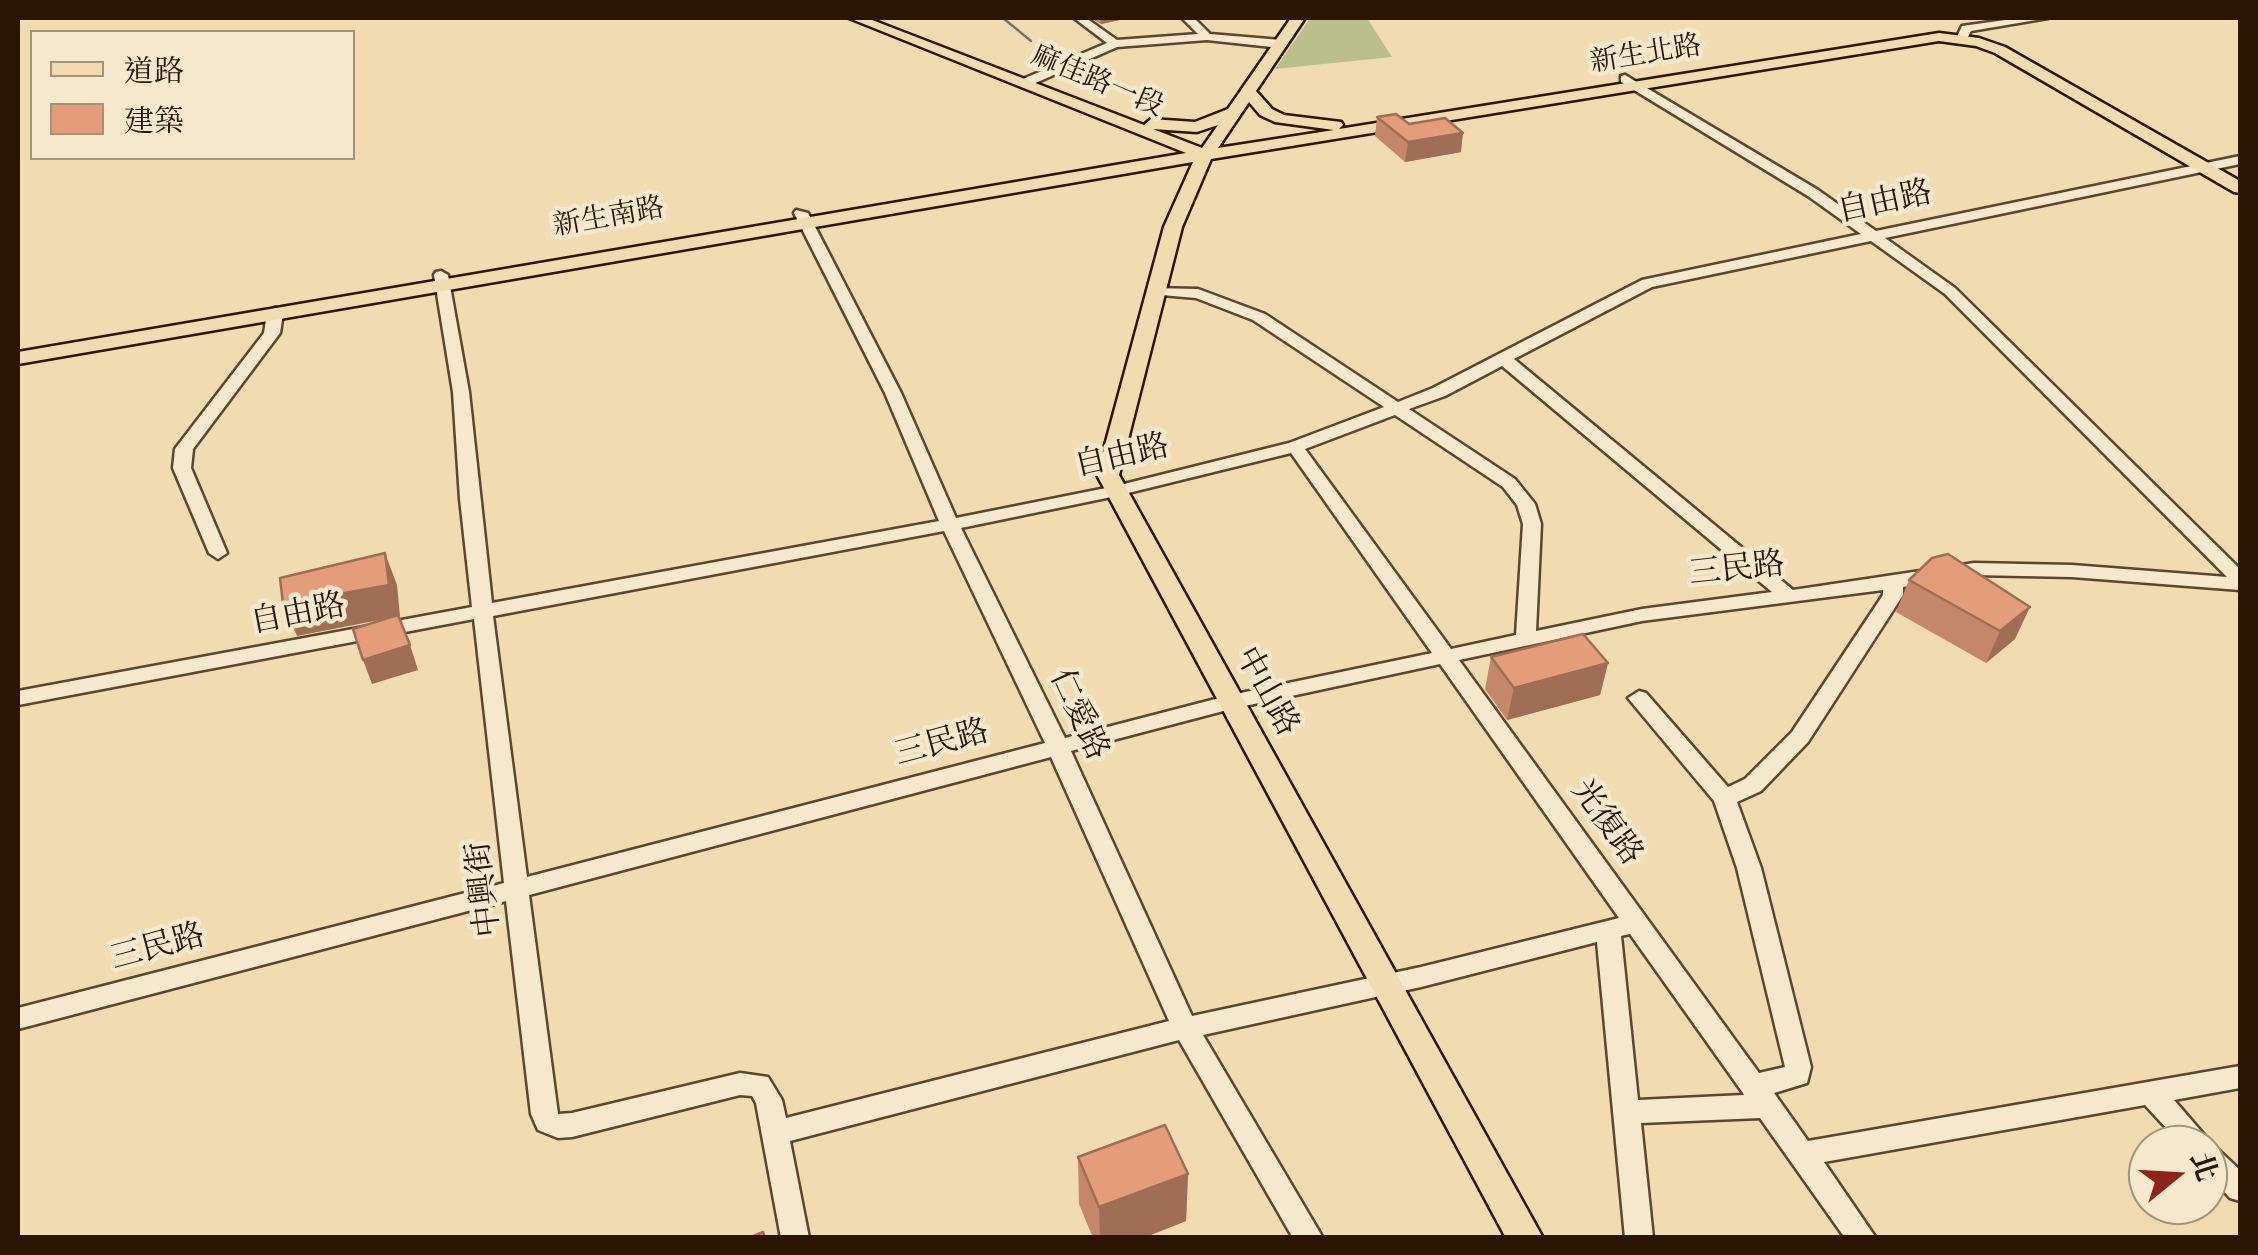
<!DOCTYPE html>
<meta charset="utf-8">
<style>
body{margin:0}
#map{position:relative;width:2258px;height:1255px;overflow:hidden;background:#f0dcb0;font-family:"Gentium Book Plus","Noto Serif TC",serif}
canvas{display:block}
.frame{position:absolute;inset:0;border:20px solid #2b1402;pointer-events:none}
.legend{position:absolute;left:30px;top:30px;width:325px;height:130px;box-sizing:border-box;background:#f5e8cc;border:2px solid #a4937b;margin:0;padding:12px 18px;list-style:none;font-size:30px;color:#2b1402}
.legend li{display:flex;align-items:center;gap:20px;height:50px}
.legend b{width:50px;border:2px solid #a4937b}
.north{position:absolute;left:2128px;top:1125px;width:100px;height:100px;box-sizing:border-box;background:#f5e8cc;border:2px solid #a4937b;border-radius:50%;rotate:72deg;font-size:28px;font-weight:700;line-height:40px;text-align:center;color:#2b1402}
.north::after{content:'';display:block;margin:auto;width:35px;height:45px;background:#8f2418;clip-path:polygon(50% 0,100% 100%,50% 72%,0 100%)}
</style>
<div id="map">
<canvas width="2258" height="1255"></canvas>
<div class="frame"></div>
<ul class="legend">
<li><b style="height:12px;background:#f0dcb0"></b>道路</li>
<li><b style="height:28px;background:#e49d7a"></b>建築</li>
</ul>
<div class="north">北</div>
</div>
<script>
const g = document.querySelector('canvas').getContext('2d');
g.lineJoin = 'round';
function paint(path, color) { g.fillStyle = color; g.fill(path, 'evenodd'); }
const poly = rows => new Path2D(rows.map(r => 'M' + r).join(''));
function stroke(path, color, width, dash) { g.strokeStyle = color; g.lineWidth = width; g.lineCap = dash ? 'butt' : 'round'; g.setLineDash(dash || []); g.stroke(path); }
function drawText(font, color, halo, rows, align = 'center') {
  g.font = font + ' "Gentium Book Plus","Noto Serif TC",serif'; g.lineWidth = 9; g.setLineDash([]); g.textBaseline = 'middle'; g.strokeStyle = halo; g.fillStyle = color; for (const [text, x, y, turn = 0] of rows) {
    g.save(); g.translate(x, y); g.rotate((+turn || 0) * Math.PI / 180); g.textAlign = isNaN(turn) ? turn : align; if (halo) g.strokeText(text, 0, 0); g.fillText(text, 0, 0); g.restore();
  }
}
const green = poly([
 [1367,18,1392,57,1275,69,1309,20]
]);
const stream = poly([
 [1003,18,1031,41]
]);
const minor = poly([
 [1074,18,1086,18,1117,40,1198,34,1182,18,1194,18,1210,34,1281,40,1287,44,1281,48,1207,40,1117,47,1031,85,1023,85,1023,79,1107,43,1074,18],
 [2020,18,2048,18,1971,31,1966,41,1956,39,1962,26,2020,18],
 [1625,75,1818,190,1876,231,2240,156,2240,164,1885,238,1955,288,2240,569,2240,590,2072,577,1974,575,1903,587,1903,595,1808,742,1761,791,1737,802,1761,868,1811,1067,1807,1083,1774,1093,1808,1141,2240,1066,2240,1088,2174,1100,2212,1144,2240,1170,2240,1201,2230,1198,2208,1174,2208,1145,2182,1145,2145,1105,1824,1162,1876,1238,1845,1238,1760,1118,1641,1123,1653,1238,1625,1238,1597,942,1421,987,1203,1035,1323,1238,1293,1238,1179,1040,790,1141,809,1238,781,1238,756,1103,752,1096,740,1095,572,1137,558,1138,538,1130,531,1114,506,901,18,1029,18,1008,504,883,474,619,18,705,18,691,472,607,460,499,453,392,434,275,436,272,441,271,448,275,469,392,492,603,939,521,885,393,794,213,796,210,808,213,901,393,956,518,1116,486,1289,443,1384,407,1253,320,1196,298,1150,294,1150,288,1198,289,1265,314,1398,402,1433,388,1642,280,1861,234,1808,196,1621,82,1621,76,1625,75],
 [1871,241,1945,294,2227,577,2072,565,1974,563,1793,590,1514,359,1652,287,1871,241],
 [1502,366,1772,592,1642,609,1536,631,1541,524,1535,504,1515,479,1409,409,1445,396,1502,366],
 [1395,415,1503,487,1517,505,1523,524,1516,635,1451,649,1305,449,1395,415],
 [1291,453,1432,653,1231,695,1065,738,961,528,1116,496,1291,453],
 [944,531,1045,743,527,877,493,616,944,531],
 [1883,590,1883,595,1792,732,1745,779,1728,787,1646,693,1639,691,1628,698,1714,801,1737,868,1785,1067,1759,1073,1459,660,1642,621,1883,590],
 [1440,664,1619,918,1421,967,1192,1016,1071,751,1231,709,1440,664],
 [1051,757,1169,1021,786,1118,782,1100,768,1077,740,1073,572,1113,558,1114,529,895,1051,757],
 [1630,934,1743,1093,1744,1095,1638,1100,1621,936,1630,934],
 [275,308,283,313,280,333,193,449,191,468,227,553,218,559,209,553,173,468,175,449,264,333,267,313,275,308]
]);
const major = poly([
 [849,18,867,18,1144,125,1151,119,1195,122,1228,109,1291,18,1305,18,1256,91,1272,109,1284,115,1341,122,1343,125,1339,129,1939,33,1979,38,2005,47,2240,181,2240,193,2234,192,1995,53,1976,46,1939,41,1211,159,1182,227,1119,475,1543,1238,1506,1238,1097,475,1164,227,1193,162,18,364,18,352,1186,153,849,18],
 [1249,102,1260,115,1275,122,1334,130,1218,148,1249,102],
 [1218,125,1202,148,1153,129,1197,132,1218,125]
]);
const wall = poly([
 [1090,18,1129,18,1101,24],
 [1377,117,1409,124,1461,152,1405,162,1375,136],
 [1909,580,2015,639,1986,663,1896,612],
 [1491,657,1608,663,1600,695,1507,720,1485,689],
 [1078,1157,1188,1174,1186,1221,1143,1238,1093,1238,1079,1204]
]);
const shadedWall = poly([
 [1100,18,1129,18,1101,24],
 [1463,133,1461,152,1405,162,1408,142],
 [385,553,397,585,400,616,297,636,283,604],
 [2030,607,2015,639,1986,663,2000,631],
 [410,645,418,670,372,684,363,660],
 [1608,663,1600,695,1507,720,1514,688],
 [1188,1174,1186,1221,1143,1238,1100,1238,1099,1207]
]);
const building = poly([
 [1396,114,1409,124,1445,118,1463,133,1408,142,1377,117,1396,114],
 [385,553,389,585,283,604,280,578,385,553],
 [1948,554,2030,607,2000,631,1909,580,1932,558,1948,554],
 [398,615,410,645,363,660,353,629,398,615],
 [1583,634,1608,663,1514,688,1491,657,1583,634],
 [1165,1125,1188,1174,1099,1207,1078,1157,1165,1125],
 [763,1232,765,1238,749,1238,763,1232]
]);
const farStreetnames = [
 ["新生北路",1646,55,-9],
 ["麻佳路一段",1097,82,23],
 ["新生南路",609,218,-10]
];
const streetNames = [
 ["自由路",1885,203,-12],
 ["自由路",1122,457,-13],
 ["三民路",1737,570,-6],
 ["自由路",298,615,-11],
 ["中山路",1266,692,61],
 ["仁愛路",1078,715,65],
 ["三民路",942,744,-15],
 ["光復路",1606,823,54],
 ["中興街",485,889,-97],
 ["三民路",158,948,-15]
];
paint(green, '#b9c08c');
stroke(stream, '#72766f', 2.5);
stroke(minor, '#5c462e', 5);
stroke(major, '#2b1402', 5);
paint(minor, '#f5e8cc');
paint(major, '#f0dcb0');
paint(wall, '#c48769');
paint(shadedWall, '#a06e55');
paint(building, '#e49d7a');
stroke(building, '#a06e55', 2.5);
drawText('28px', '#2b1402', '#f5e8cc', farStreetnames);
drawText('32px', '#2b1402', '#f5e8cc', streetNames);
</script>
